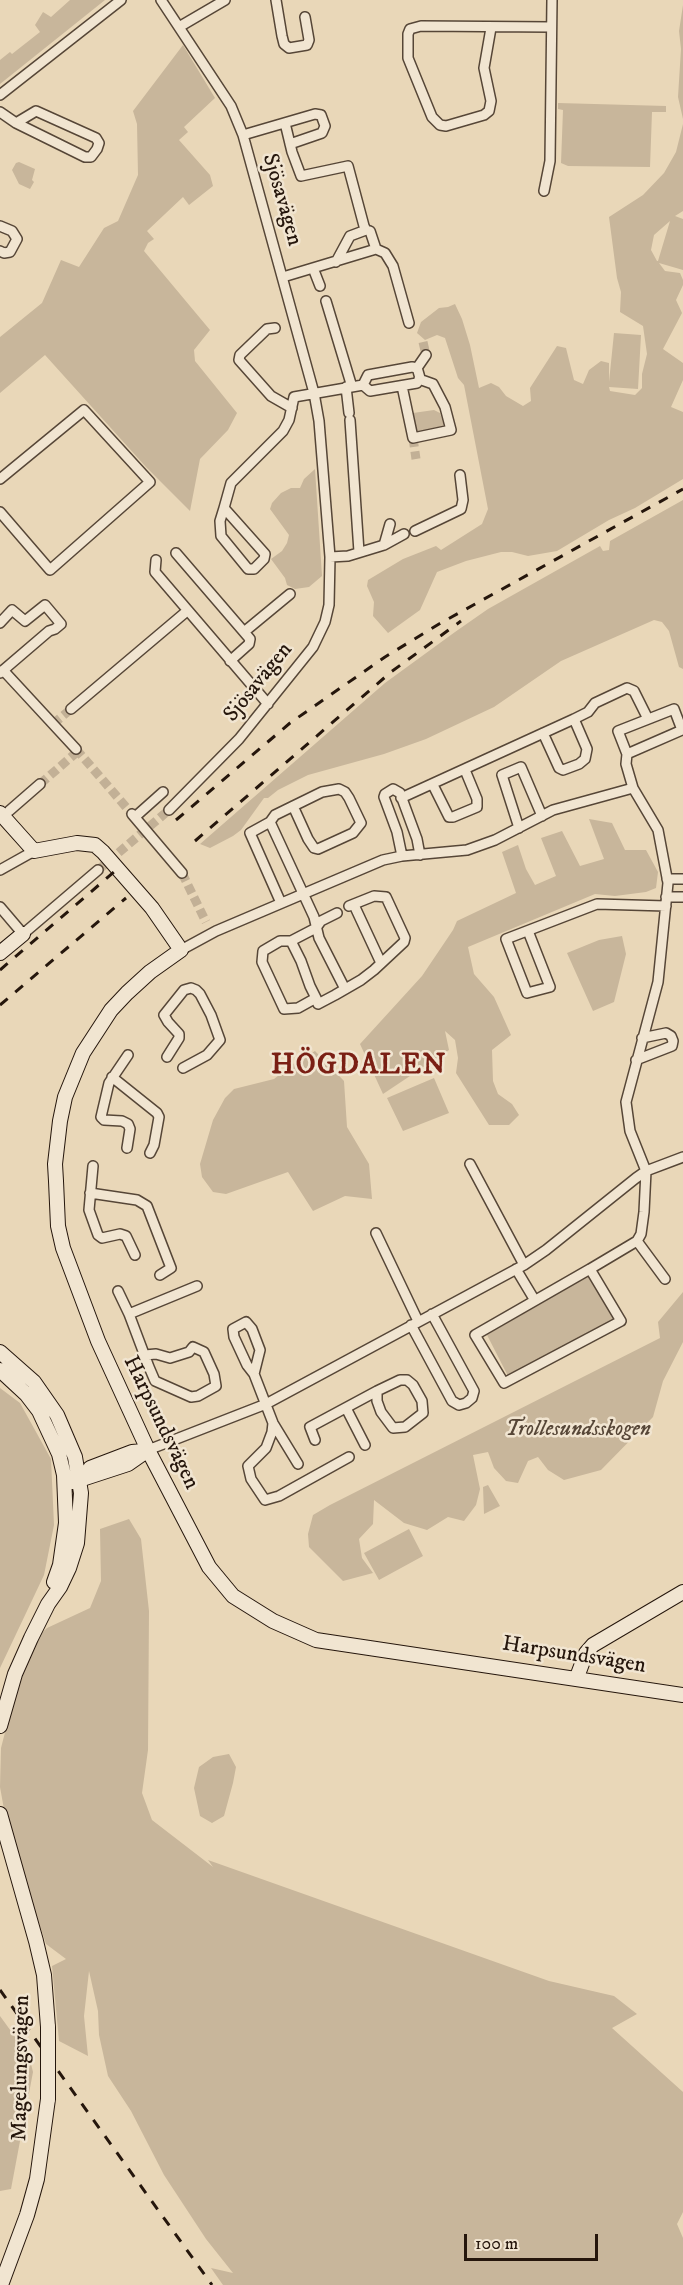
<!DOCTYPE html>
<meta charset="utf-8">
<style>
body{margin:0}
#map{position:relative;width:683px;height:2285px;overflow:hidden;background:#e9d7b8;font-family:"IM FELL DW Pica",serif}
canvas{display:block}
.scale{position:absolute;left:464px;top:2234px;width:134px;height:27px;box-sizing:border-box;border:3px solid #25160c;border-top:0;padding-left:8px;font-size:18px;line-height:21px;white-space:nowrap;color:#25160c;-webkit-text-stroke:4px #f1e5d1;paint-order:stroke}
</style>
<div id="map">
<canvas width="683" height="2285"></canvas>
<div class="scale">100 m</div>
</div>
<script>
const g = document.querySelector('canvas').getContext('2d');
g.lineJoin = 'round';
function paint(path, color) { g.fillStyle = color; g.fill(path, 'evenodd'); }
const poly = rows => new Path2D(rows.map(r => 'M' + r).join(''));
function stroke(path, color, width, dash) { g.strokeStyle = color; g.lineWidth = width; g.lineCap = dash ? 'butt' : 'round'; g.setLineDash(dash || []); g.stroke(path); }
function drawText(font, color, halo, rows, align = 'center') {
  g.font = font + ' "IM FELL DW Pica",serif'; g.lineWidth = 5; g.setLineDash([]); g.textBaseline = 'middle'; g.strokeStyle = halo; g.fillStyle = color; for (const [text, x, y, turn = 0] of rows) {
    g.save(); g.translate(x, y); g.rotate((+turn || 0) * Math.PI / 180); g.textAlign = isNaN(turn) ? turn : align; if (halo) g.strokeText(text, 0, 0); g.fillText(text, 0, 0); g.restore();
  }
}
const green = poly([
 [70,0,105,0,0,84,0,60,10,52,12,54,40,32,35,25,43,12,51,17],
 [683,5,683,119,678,97,681,49,679,31],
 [183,45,215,98,184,127,188,132,179,140,210,175,213,186,189,205,183,197,147,231,154,239,148,243,144,251,210,330,194,350,195,361,237,413,228,430,200,459,190,511,146,467,45,355,0,393,0,337,42,303,61,260,79,267,104,228,118,221,138,175,137,124,133,111],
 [558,103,666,106,666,112,652,112,650,167,568,166,561,163,563,110,558,109],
 [683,124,683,211,675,216,683,219,683,270,659,263,665,271,680,273,683,280,683,285,676,300,682,313,663,349,683,363,683,380,671,407,683,412,683,479,635,508,609,520,557,551,528,556,512,552,501,552,466,561,437,572,420,610,388,633,373,616,374,602,367,586,368,580,403,559,436,546,441,550,482,524,488,509,464,385,458,378,445,338,437,335,425,340,417,333,421,322,439,308,448,307,455,304,462,319,470,345,479,388,491,383,499,387,506,396,523,406,531,401,530,388,557,346,566,348,574,380,583,384,589,370,601,361,609,363,609,382,614,333,641,335,638,389,609,387,610,391,635,395,642,388,642,374,647,354,643,326,620,312,621,292,617,278,609,217,643,195,664,173,676,152],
 [670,221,658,261,657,261,651,250,654,235],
 [19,162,35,169,32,180,34,182,30,189,19,184,12,170,16,163],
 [434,410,440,413,445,429,414,435,411,416,413,413],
 [315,469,322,576,309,587,295,589,287,585,285,578,271,559,282,551,287,543,289,535,270,509,272,503,281,493,291,488,300,488,304,479],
 [683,500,683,669,679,667,669,631,662,622,654,620,561,661,494,707,426,739,384,754,308,775,278,790,268,798,264,798,241,830,233,836,210,848,200,844,385,683,455,632,488,609,600,546,603,551,609,550,610,541],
 [589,819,612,823,625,850,646,850,658,872,656,888,646,892,615,896,595,894,468,947,474,974,494,997,511,1035,492,1050,493,1081,498,1094,512,1104,519,1115,509,1125,489,1125,456,1073,458,1058,455,1040,445,1031,449,1050,383,1094,360,1044,422,976,453,930,457,921,516,893,502,852,518,845,526,869,535,885,556,876,541,838,562,831,580,866,604,859],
 [622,936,626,954,614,1002,593,1011,567,953,599,940],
 [315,1051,344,1081,347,1127,369,1164,372,1199,345,1196,313,1211,288,1172,226,1194,213,1192,202,1177,200,1164,213,1120,225,1098,234,1089,274,1079,297,1061],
 [434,1078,449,1113,403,1131,387,1098],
 [590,1275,618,1320,508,1376,487,1335],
 [683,1292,683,1342,663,1381,653,1417,601,1470,564,1480,548,1470,538,1457,528,1461,518,1483,506,1481,494,1468,488,1452,473,1455,480,1489,476,1505,464,1521,448,1517,427,1530,404,1523,374,1500,373,1524,359,1539,362,1558,373,1573,343,1581,309,1547,308,1534,313,1515,330,1505,660,1338,658,1322],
 [0,1388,20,1403,51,1459,54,1525,44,1575,0,1668],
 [488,1485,500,1506,484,1514,483,1487],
 [129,1519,141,1539,149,1611,148,1750,142,1793,152,1820,213,1867,208,1860,549,1981,614,1996,637,2014,612,2028,683,2092,683,2212,677,2224,683,2238,683,2285,223,2285,211,2268,233,2273,206,2239,164,2175,131,2111,108,2076,99,2035,98,2011,89,1971,84,2016,88,2056,59,2041,52,1966,66,1959,46,1944,7,1826,0,1787,1,1748,20,1674,31,1643,47,1628,90,1608,101,1581,100,1529],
 [409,1529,423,1556,379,1580,364,1553],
 [229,1754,236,1767,233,1783,224,1816,212,1823,200,1816,194,1788,199,1767,213,1757],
 [0,2016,29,2056,33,2072,11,2189,0,2191]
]);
const streetTunnel = poly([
 [423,342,426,355],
 [413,438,416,459],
 [53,724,71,709],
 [76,749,132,814],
 [40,784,77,752],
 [98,870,169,810],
 [182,873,206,922]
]);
const street = poly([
 [161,0,231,106,243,135,314,393,319,421,330,557,329,605,325,622,313,647,239,739,169,810],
 [276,0,282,36,284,44,289,48,307,45,309,40,305,17],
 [179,27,225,0],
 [491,28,484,68,491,101,489,111,484,115,446,126,440,125,432,117,408,58,408,34,410,29,421,26,551,27],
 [0,95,121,0],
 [0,112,16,123,85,157,91,157,97,149,99,143,96,138,36,111,16,123],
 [285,123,292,152,301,176,348,166,364,226,366,230,370,231,376,249],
 [243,135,315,114,321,115,325,126,322,133,290,144],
 [544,191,550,161,552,0],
 [0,226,12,231,17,239,10,252,4,253,0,251],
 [336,262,350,236,366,230],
 [313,268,320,286],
 [283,277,376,249,385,253,393,266,409,323],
 [326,301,352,387],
 [275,328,267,329,240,355,239,360,271,396,292,408],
 [412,367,417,368,418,371,420,378,417,383,370,391,363,385,368,375,412,367],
 [417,368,426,355],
 [402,386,413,438,451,430,445,407,433,384,419,379],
 [346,387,349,413],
 [350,420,359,552],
 [0,479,84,410,150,482,50,570,0,512],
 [224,508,220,521,221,536,248,569,254,569,264,559,265,554,224,508,231,483,283,431,289,420,294,397,363,385],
 [415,531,461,509,463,500,460,475],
 [384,545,390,524],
 [176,553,244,632],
 [330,557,348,556,384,545,404,534],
 [156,560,155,572,268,704],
 [0,623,12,610,25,621,45,605,61,624,55,629,49,631,0,673],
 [230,661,249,644,250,639,244,632,290,594],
 [3,670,76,749],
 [71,709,187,611],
 [543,733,559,768,563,770,579,764,585,759,587,749,574,719],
 [627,754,618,731,674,709,682,730,627,754,626,764,633,788,658,830,668,883,658,982,626,1102,630,1131,646,1171,644,1212,641,1234,637,1241,665,1279],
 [433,785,449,817,453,817,477,807,477,799,465,770],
 [401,798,574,719,588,712,595,703,627,688,634,691,648,719],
 [9,811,40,784],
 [132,814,182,873],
 [135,817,163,792],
 [270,822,275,815,322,792,339,789,345,792,349,798,361,823,353,833,318,849,314,848,308,839,293,806],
 [519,828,502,775,521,767,542,816],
 [402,856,397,832,384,797,385,794,393,789,400,793,417,839,420,855],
 [0,870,34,851],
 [667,879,683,879],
 [666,897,683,897],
 [281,903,250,833,270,822,314,917,319,938,345,989],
 [354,905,381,963],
 [0,907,23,934,98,870],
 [528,931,550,987,527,993,506,939,597,904,666,906],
 [291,941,316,928,321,921,337,913],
 [181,950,216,931,383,860,402,856,467,850,495,840,553,810,633,788],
 [316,998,298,1008,284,1009,262,962,263,951,280,941,291,941,301,961,310,986,316,998,318,1004,335,995,361,980,374,970,404,942,405,938,386,897,374,896,349,906],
 [167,1057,179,1038,179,1034,168,1022,164,1015,184,990,191,988,196,990,200,994,211,1015,220,1040,207,1055,183,1068],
 [636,1060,672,1046,673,1041,671,1036,666,1033,642,1038],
 [112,1077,157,1113,159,1117,154,1145,150,1153],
 [127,1148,130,1129,128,1124,122,1121,104,1120,101,1117,109,1083,128,1055],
 [470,1164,524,1265],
 [93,1166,89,1210,98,1235,102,1238,120,1234,126,1236,135,1255],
 [90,1193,137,1200,147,1206,171,1268,160,1275],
 [376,1233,418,1321],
 [516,1269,534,1299],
 [590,1269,621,1321,504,1383,475,1335,590,1269],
 [590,1269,637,1241],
 [118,1291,129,1314,149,1367,155,1381,191,1397,198,1396,216,1386,214,1374,204,1352,193,1347,189,1352,170,1358,156,1354,145,1355],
 [129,1314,197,1286],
 [411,1325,452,1401,459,1405,466,1403,472,1398,474,1391,432,1314],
 [254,1374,260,1350,252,1329,246,1322,233,1329,234,1337,247,1365,254,1374,273,1423,298,1464],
 [346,1408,365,1445],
 [273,1423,272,1432,266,1448,248,1466,251,1479,265,1500,279,1496,349,1457],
 [315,1440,310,1427,377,1391,377,1401,381,1412,393,1428,405,1427,423,1413,422,1401,413,1385,407,1380,400,1380,377,1391],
 [148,1450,266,1404,524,1265,546,1250,636,1178,646,1171,683,1157]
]);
const secondary = poly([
 [0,813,34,851,77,843,95,845,103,852,152,908,181,950,150,972,127,993,111,1010,83,1053,65,1097,60,1121,55,1164,56,1181,58,1226,63,1248,98,1341,148,1450,209,1567,233,1596,273,1621,316,1640,683,1695],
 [0,953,23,934],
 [0,1352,34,1382,57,1415,75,1457,81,1493,77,1543,69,1568,60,1587,48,1604,31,1638,15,1674,0,1726],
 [0,1370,26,1394,39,1411,59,1454,64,1475,66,1523,60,1565,54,1582],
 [90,1468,132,1452,143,1451],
 [73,1482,128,1464,148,1450],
 [577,1677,586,1653,593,1645,683,1592],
 [0,1814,36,1941,44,1975,48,2027],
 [1,2285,27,2215,37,2179,48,2099]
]);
const rail = poly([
 [176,820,290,723,385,657,439,624,683,489],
 [195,841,391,672,461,621],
 [0,970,114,872],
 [0,1005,126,898],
 [0,1990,212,2285]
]);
const secondaryBridge = poly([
 [48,2099,48,2027]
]);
const streetNames = [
 ["Sjösavägen",281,200,74],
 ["Sjösavägen",259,683,-51],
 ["Harpsundsvägen",160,1423,64],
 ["Harpsundsvägen",574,1656,9],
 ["Magelungsvägen",22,2068,-89]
];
const parkNames = [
 ["Trollesundsskogen",578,1430]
];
const districtNames = [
 ["HÖGDALEN",359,1067]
];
paint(green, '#c8b69b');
stroke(streetTunnel, '#c2b096', 9, [9, 4.5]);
stroke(street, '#564637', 12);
stroke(secondary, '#25160c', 16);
stroke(street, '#f1e5d1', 9);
stroke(secondary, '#f1e5d1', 14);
stroke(rail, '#25160c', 3, [10, 10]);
stroke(secondaryBridge, '#25160c', 16, []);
stroke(secondaryBridge, '#f1e5d1', 14);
drawText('22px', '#25160c', '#f1e5d1', streetNames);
drawText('italic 22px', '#564637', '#f1e5d1', parkNames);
g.letterSpacing = '1.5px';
drawText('bold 28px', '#7a1f14', '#f1e5d1', districtNames);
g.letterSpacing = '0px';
</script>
